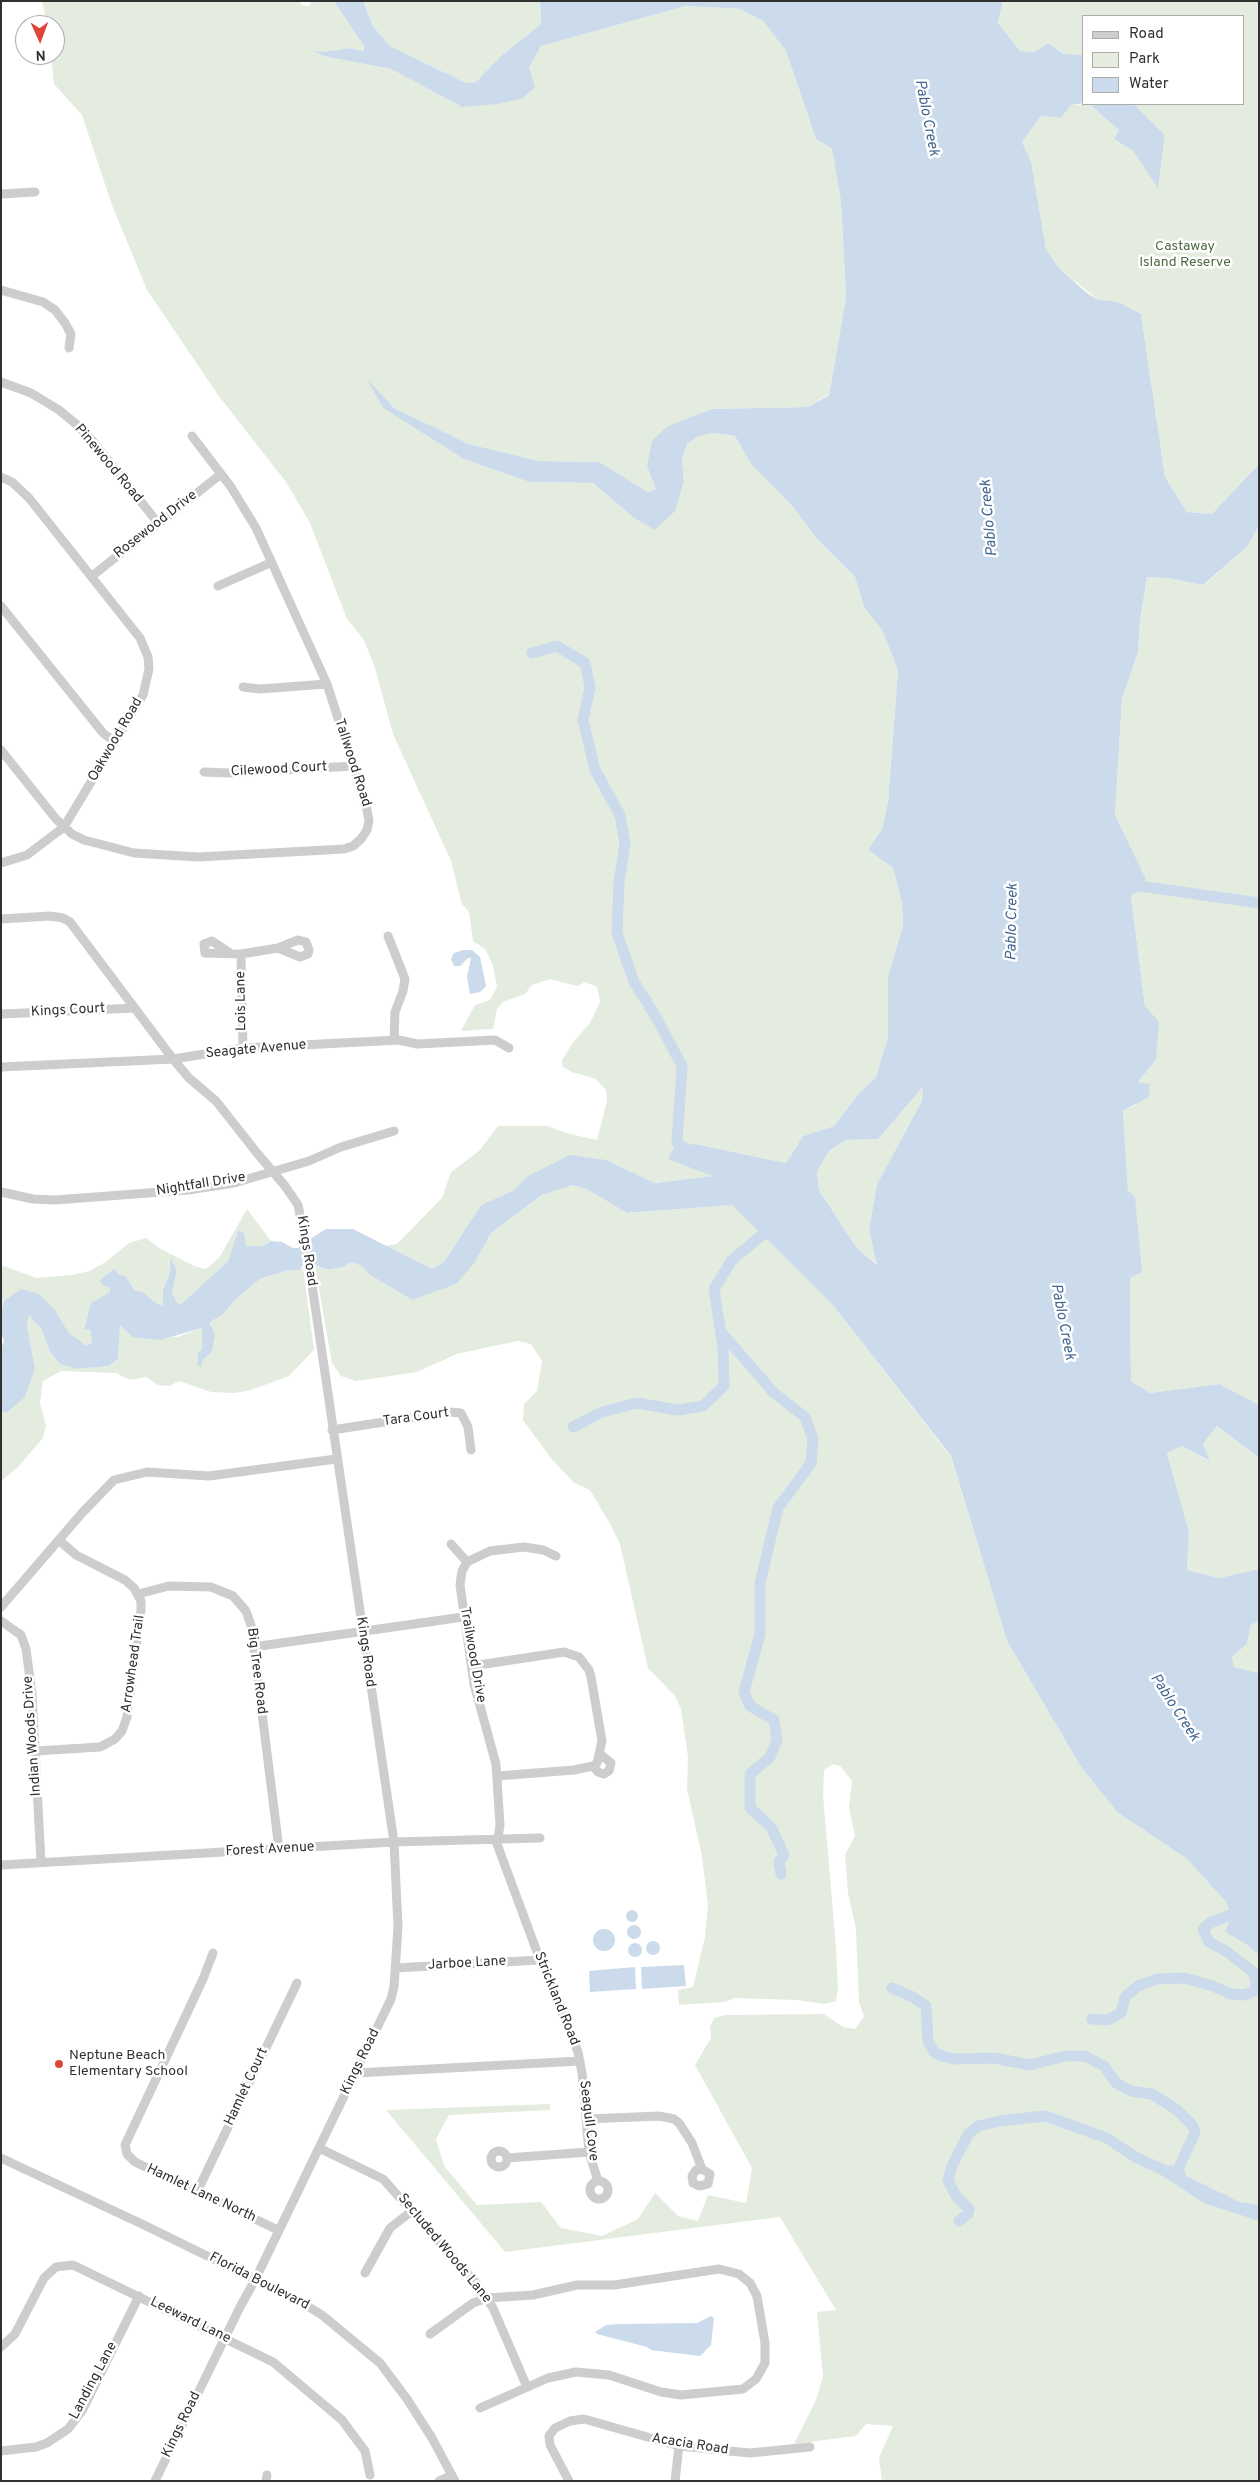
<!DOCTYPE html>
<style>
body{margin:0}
#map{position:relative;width:1260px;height:2482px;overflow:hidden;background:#fff;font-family:Overpass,sans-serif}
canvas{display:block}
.frame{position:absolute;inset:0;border:2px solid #303030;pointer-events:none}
.legend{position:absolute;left:1082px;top:15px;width:162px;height:90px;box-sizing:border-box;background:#fff;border:1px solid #acacac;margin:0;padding:6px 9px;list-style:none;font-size:15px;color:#303030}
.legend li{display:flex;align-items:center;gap:10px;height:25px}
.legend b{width:25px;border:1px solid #acacac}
.north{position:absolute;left:15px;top:15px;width:50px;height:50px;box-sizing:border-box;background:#fff;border:1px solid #acacac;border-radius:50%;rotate:178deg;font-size:14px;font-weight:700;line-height:20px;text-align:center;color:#303030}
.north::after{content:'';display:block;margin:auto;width:18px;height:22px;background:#dd463c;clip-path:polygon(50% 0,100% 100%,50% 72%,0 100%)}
</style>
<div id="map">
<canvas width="1260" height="2482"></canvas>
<div class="frame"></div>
<ul class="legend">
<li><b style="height:6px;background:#cdcdcd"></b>Road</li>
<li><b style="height:14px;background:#e4ecdf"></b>Park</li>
<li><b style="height:14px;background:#ccdbeb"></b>Water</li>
</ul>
<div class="north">N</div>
</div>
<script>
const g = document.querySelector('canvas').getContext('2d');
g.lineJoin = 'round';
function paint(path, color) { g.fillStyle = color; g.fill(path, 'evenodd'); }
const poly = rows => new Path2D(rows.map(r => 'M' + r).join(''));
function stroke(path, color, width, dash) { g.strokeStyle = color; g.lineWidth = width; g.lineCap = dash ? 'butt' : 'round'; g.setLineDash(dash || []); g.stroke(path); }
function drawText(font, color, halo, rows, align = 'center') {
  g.font = font + ' Overpass,sans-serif'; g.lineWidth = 5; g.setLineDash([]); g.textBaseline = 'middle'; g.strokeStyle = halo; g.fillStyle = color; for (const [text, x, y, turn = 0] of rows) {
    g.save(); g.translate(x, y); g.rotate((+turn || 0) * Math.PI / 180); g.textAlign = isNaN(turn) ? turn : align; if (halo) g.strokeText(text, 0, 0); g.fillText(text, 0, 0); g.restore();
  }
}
const green = poly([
 [42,1,300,1,301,5,309,6,311,1,334,1,364,46,362,51,350,48,323,52,315,50,323,56,391,69,462,107,529,68,541,46,686,6,740,9,763,21,786,51,816,139,832,149,841,202,846,297,829,394,808,407,712,409,647,467,656,490,648,492,599,462,539,461,469,444,394,408,368,381,383,408,530,482,593,483,633,517,684,481,682,460,687,444,699,436,714,433,735,436,751,464,794,508,816,538,855,577,864,607,882,630,898,670,888,802,882,829,868,850,893,868,902,903,903,926,888,976,888,1037,876,1077,859,1093,834,1126,803,1136,786,1163,700,1145,713,1176,655,1183,606,1160,526,1177,514,1190,481,1205,444,1262,432,1269,385,1246,397,1244,442,1198,451,1172,479,1151,498,1126,547,1126,570,1134,597,1140,607,1101,606,1090,596,1079,572,1072,563,1067,562,1060,574,1041,590,1023,600,1002,597,987,585,982,577,986,550,979,532,985,525,994,503,1002,497,1009,493,1029,461,1031,475,1005,490,1000,497,987,493,965,485,949,473,941,469,912,462,904,451,861,393,734,375,668,364,640,347,619,310,523,286,482,218,395,147,290,112,205,82,115,54,84,51,55,55,55,55,25,47,25],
 [363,1,540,1,541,24,501,56,476,82,466,83,390,46,373,26],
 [1003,1,1259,1,1259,464,1212,514,1187,512,1165,477,1141,314,1118,302,1097,299,1059,268,1046,249,1031,161,1022,142,1041,116,1061,118,1071,105,1089,104,1119,130,1114,139,1133,151,1158,187,1165,135,1134,104,1244,104,1244,16,1084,16,1084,55,1064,54,1048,43,1034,52,1020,51,998,23],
 [1259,526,1259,1405,1220,1384,1150,1393,1131,1381,1130,1278,1135,1197,1128,1190,1123,1111,1136,1105,1138,1082,1156,1060,1145,1006,1131,896,1146,879,1115,815,1122,699,1138,652,1140,623,1147,577,1168,578,1204,585,1247,547],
 [924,1086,922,1101,877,1184,869,1229,878,1265,856,1247,819,1190,817,1172,829,1151,846,1140,878,1139],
 [573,1185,588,1190,627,1213,732,1205,832,1304,951,1457,1007,1641,1081,1767,1117,1812,1187,1859,1226,1902,1231,1916,1225,1932,1246,1944,1259,1955,1259,2205,1240,2202,1187,2176,1171,2164,1158,2173,1259,2221,1259,2481,882,2481,879,2458,893,2426,866,2424,856,2436,794,2444,816,2400,823,2376,817,2312,836,2310,780,2217,505,2252,386,2110,550,2104,550,2110,449,2115,436,2139,444,2166,477,2205,541,2202,561,2228,602,2236,638,2219,655,2193,678,2216,698,2221,708,2195,746,2203,752,2168,695,2065,711,2038,710,2027,714,2018,725,2015,824,2014,843,2027,855,2029,864,2016,859,2002,856,1929,848,1893,845,1855,855,1836,849,1808,852,1781,840,1766,833,1764,824,1770,823,1795,836,1947,838,1989,836,2001,825,2004,797,2000,735,1998,724,2002,679,2005,678,1990,693,1987,705,1937,708,1905,702,1856,687,1789,688,1757,681,1709,675,1696,648,1668,620,1544,610,1524,590,1490,573,1482,550,1457,523,1420,524,1404,537,1391,542,1361,531,1344,518,1341,489,1347,457,1354,417,1372,356,1381,341,1376,332,1363,315,1266,328,1270,343,1267,351,1262,363,1266,370,1275,412,1300,475,1262,491,1233,542,1195],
 [247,1209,271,1241,263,1246,245,1246,238,1230,228,1261,180,1305,177,1304,172,1292,177,1270,169,1259,169,1276,163,1290,163,1306,153,1301,143,1292,134,1290,126,1276,118,1274,114,1269,110,1292,91,1304,84,1328,90,1330,92,1342,87,1346,69,1333,55,1310,4,1301,1,1313,1,1265,36,1278,71,1275,90,1271,107,1261,129,1243,146,1238,159,1248,194,1266,206,1269,219,1258],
 [303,1268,314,1350,289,1376,251,1390,235,1393,211,1392,179,1381,169,1386,158,1385,146,1377,130,1380,116,1373,61,1371,43,1381,40,1403,46,1426,43,1438,17,1468,1,1481,1,1411,6,1413,35,1368,27,1326,29,1314,42,1330,50,1352,60,1364,76,1369,109,1366,118,1359,120,1324,167,1336,177,1337,202,1328,202,1349,198,1353,197,1364,201,1366,203,1360,212,1352,209,1323,223,1314,237,1298,260,1279,288,1270,300,1270],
 [1217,1426,1259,1458,1259,1569,1219,1578,1187,1570,1189,1532,1167,1453,1182,1446,1209,1461,1203,1444],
 [1259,1621,1259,1673,1234,1667,1232,1657,1247,1644,1251,1625]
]);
const water = poly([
 [334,1,363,1,373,26,390,46,466,83,476,82,501,56,541,24,540,1,1003,1,998,23,1020,51,1034,52,1048,43,1064,54,1084,55,1084,103,1071,105,1061,118,1041,116,1022,142,1031,161,1046,249,1059,268,1087,293,1097,299,1118,302,1141,314,1165,477,1187,512,1212,514,1259,464,1259,526,1247,547,1203,585,1168,578,1147,577,1140,622,1138,652,1122,699,1115,815,1146,879,1131,896,1145,1006,1159,1022,1156,1060,1138,1082,1150,1084,1149,1097,1123,1111,1128,1190,1135,1197,1142,1272,1130,1278,1131,1381,1150,1393,1220,1384,1259,1405,1259,1458,1217,1426,1203,1444,1210,1461,1182,1446,1167,1453,1189,1532,1187,1570,1219,1578,1259,1569,1259,1621,1251,1625,1247,1644,1232,1657,1234,1667,1259,1673,1259,1955,1246,1944,1225,1932,1231,1916,1226,1902,1187,1859,1117,1812,1081,1767,1007,1641,951,1456,832,1304,732,1205,627,1213,588,1190,573,1185,542,1195,491,1233,475,1262,456,1284,412,1300,370,1275,362,1266,351,1262,343,1267,328,1270,314,1265,311,1259,306,1260,300,1270,288,1270,260,1279,237,1298,223,1314,209,1323,215,1334,212,1352,203,1360,201,1367,197,1364,198,1353,202,1349,202,1328,160,1340,133,1337,120,1325,118,1359,109,1366,76,1369,60,1364,50,1352,42,1330,29,1315,27,1326,35,1368,25,1397,6,1413,1,1411,1,1350,4,1340,1,1334,1,1313,4,1301,21,1289,39,1294,55,1310,69,1333,87,1346,92,1342,90,1330,84,1329,91,1303,110,1292,110,1287,103,1285,100,1280,114,1269,118,1274,126,1276,134,1290,143,1292,153,1301,163,1306,163,1290,169,1276,170,1258,177,1270,172,1292,177,1303,180,1305,228,1261,238,1230,244,1233,246,1246,263,1246,271,1241,282,1242,293,1248,299,1248,300,1244,303,1247,309,1246,310,1239,326,1229,353,1229,432,1269,444,1262,481,1205,514,1190,526,1177,570,1155,606,1160,655,1183,712,1176,668,1159,677,1143,700,1145,786,1163,803,1136,834,1126,859,1093,876,1077,888,1037,888,976,903,926,902,903,893,868,868,850,882,829,888,802,898,670,882,630,864,607,855,577,816,538,794,508,751,464,735,436,714,433,699,436,687,444,682,460,684,481,675,511,655,530,633,517,593,483,530,482,464,459,383,408,366,378,394,408,469,444,539,461,599,462,648,492,656,489,647,467,652,441,668,426,712,409,808,407,829,395,846,297,841,202,832,149,816,139,786,51,763,21,740,9,686,6,541,46,529,68,535,87,523,98,498,104,462,107,391,69,323,56,313,50,323,52,350,48,363,51,364,46],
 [923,1087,922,1101,877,1184,869,1229,877,1265,856,1247,819,1190,817,1172,829,1151,846,1140,878,1139],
 [1089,104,1134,104,1165,135,1158,188,1133,151,1114,139,1119,130],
 [463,950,472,950,480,957,486,986,480,992,470,994,467,977,471,958,468,958,460,966,454,966,451,959,454,953],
 '626 1916a6 6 0 1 1 12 0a6 6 0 1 1-12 0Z',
 '627 1932a7 7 0 1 1 14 0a7 7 0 1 1-14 0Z',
 '593 1940a11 11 0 1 1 22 0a11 11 0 1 1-22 0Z',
 '646 1948a7 7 0 1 1 14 0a7 7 0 1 1-14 0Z',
 '628 1950a7 7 0 1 1 14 0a7 7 0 1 1-14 0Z',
 [684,1965,686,1986,642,1989,641,1967],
 [635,1967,636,1989,590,1992,589,1971],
 [1171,2164,1187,2176,1240,2202,1259,2205,1259,2221,1204,2203,1158,2173],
 [711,2316,714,2318,711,2345,700,2356,651,2350,647,2347,597,2334,595,2332,606,2325,621,2324,697,2323]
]);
const river = poly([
 [532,653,557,646,585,663,590,687,583,720,595,770,620,815,625,844,619,882,617,933,634,982,655,1015,682,1066,677,1143,688,1150],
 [1127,890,1140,886,1259,903],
 [721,1332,774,1393,805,1417,813,1439,811,1463,778,1508,760,1583,760,1634,744,1692,750,1706,774,1720,777,1740,770,1757,750,1774,750,1808,771,1827,784,1855,779,1862,781,1874],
 [573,1427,602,1412,637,1403,678,1410,703,1406,724,1386,723,1347,714,1289,732,1260,763,1234,776,1233],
 [892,1988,913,1997,926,2006,928,2041,934,2052,942,2056,954,2059,994,2058,1030,2065,1065,2056,1085,2056,1104,2066,1116,2083,1131,2091,1152,2094,1177,2110,1193,2126,1195,2133,1178,2169,1181,2178],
 [1092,2019,1108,2020,1121,2013,1125,1997,1138,1986,1157,1979,1184,1978,1210,1985,1231,1994,1245,1995,1254,1991,1257,1983,1253,1972,1226,1951,1209,1942,1203,1929,1210,1923,1259,1904],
 [959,2221,968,2214,969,2209,956,2196,948,2180,952,2166,969,2133,978,2126,1000,2121,1045,2116,1107,2138,1135,2157,1177,2176]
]);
const minor = poly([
 [1,194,35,192],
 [1,290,43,302,55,310,65,323,71,334,69,348],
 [1,382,31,393,59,410,76,424,91,439,158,523],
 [1,477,12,482,29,498,140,638,148,657,149,669,143,695,64,827,27,855,1,863],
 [92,576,221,474],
 [218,586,270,563],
 [1,606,103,733,115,742],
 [243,687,260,689,327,684],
 [1,750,56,819,72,834,84,840,134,853,198,857,344,849,353,846,361,839,367,830,369,821,366,805,327,684,256,528,231,487,192,436],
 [204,772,229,773,354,766],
 [1,919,50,916,63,918,70,922,173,1059,189,1078,216,1101,257,1153,285,1186,298,1205,306,1244,394,1842,398,1927,394,1987,391,1999,255,2280,240,2307,155,2481],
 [388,936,405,979,403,991,395,1012,394,1040],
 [230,953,212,941,204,944,205,953,241,954],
 [1,1014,135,1008],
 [243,1048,241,954,278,948,298,940,306,942,309,950,308,954,300,957,278,948],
 [1,1067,173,1059,243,1048,399,1040,417,1044,495,1040,509,1048],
 [1,1192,33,1199,55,1200,188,1190,234,1183,309,1161,341,1147,394,1131],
 [332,1430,449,1412,461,1413,468,1427,471,1450],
 [451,1544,467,1562],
 [556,1556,543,1550,524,1547,490,1551,467,1562,462,1571,460,1585,474,1684,496,1764,500,1825,497,1844,540,1960,578,2052,582,2073,589,2152,598,2181],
 [138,1594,169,1586,211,1587,233,1596,246,1611,251,1625,279,1849],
 [1,1607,82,1513,114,1480,147,1472,209,1476,336,1459],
 [1,1621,21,1635,26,1649,32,1694,41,1862],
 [253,1647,463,1617],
 [472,1666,564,1652,579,1657,589,1670,591,1677,602,1741,597,1763,593,1766,574,1770,497,1776],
 [36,1751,100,1747,115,1739,122,1731,127,1717,141,1610,141,1601,134,1588,125,1580,76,1555,60,1541],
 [593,1766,598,1772,604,1774,609,1771,611,1763,600,1754],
 [1,1865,394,1842,540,1838],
 [213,1953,203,1979,125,2145,127,2154,135,2162,278,2230],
 [395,1968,540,1960],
 [356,2073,580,2061],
 [587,2119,659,2116,674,2119,679,2123,692,2143,702,2169,710,2174,708,2184,699,2186,693,2183,692,2176,696,2170,702,2169],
 [319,2148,383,2179,477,2284,493,2308,527,2387],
 '491 2159a8 8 0 1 1 16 0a8 8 0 1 1-16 0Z',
 [1,2158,144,2225,299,2301,322,2315,380,2363,407,2399,432,2438,455,2481],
 [507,2158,589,2152],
 '590 2190a9 9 0 1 1 18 0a9 9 0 1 1-18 0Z',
 [197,2192,297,1983],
 [365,2273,390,2228,412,2211],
 [430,2334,473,2303,487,2298,533,2295,577,2285,614,2285,719,2269,739,2274,750,2283,757,2296,765,2343,765,2363,756,2379,743,2389,681,2395,661,2392,609,2375,576,2372,548,2378,480,2408],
 [1,2347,15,2334,44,2278,56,2267,73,2265,273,2362,342,2420,365,2451,370,2475],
 [1,2451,36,2447,47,2443,68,2429,82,2411,139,2296],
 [266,2481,267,2475],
 [439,2481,452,2475],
 [569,2481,550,2445,549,2436,555,2428,570,2421,584,2419,679,2446,750,2453,810,2447],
 [675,2481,679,2446]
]);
const markers = [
 [59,2064,5,"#dd463c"]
];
const parkNames = [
 ["Castaway",1185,247],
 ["Island Reserve",1185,263]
];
const streetNames = [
 ["Pinewood Road",108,464,50],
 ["Rosewood Drive",156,525,-38],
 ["Oakwood Road",116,740,-60],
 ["Tallwood Road",352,763,72],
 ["Cilewood Court",279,770,-3],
 ["Lois Lane",242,1001,-91],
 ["Kings Court",68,1011,-3],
 ["Seagate Avenue",256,1050,-5],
 ["Nightfall Drive",201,1185,-9],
 ["Kings Road",306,1251,81],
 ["Tara Court",416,1418,-8],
 ["Kings Road",365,1652,82],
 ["Trailwood Drive",472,1655,80],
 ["Arrowhead Trail",134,1664,-82],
 ["Big Tree Road",256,1671,83],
 ["Indian Woods Drive",33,1736,-94],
 ["Forest Avenue",270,1850,-3],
 ["Jarboe Lane",467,1964,-3],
 ["Strickland Road",556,1999,68],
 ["Kings Road",361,2062,-64],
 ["Hamlet Court",247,2087,-65],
 ["Seagull Cove",588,2121,83],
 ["Hamlet Lane North",201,2194,25],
 ["Secluded Woods Lane",444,2249,50],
 ["Florida Boulevard",259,2282,27],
 ["Leeward Lane",190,2321,26],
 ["Landing Lane",94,2381,-62],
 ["Kings Road",182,2425,-64],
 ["Acacia Road",690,2445,9]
];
const poiNames = [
 ["Neptune Beach",69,2056],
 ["Elementary School",69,2072]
];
const waterNames = [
 ["Pablo Creek",926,118,79],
 ["Pablo Creek",990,518,-95],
 ["Pablo Creek",1013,922,-89],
 ["Pablo Creek",1062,1322,79],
 ["Pablo Creek",1174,1708,57]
];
paint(green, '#e4ecdf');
paint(water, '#ccdbeb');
stroke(river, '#ccdbeb', 11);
stroke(minor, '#cdcdcd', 9);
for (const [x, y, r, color] of markers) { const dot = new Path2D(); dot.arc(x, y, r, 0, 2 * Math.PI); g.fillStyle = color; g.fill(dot); stroke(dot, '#fff', 2); }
drawText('14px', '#4d6a3f', '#fff', parkNames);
drawText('14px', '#303030', '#fff', streetNames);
drawText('14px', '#303030', '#fff', poiNames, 'left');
drawText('italic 15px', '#41668f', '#fff', waterNames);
</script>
